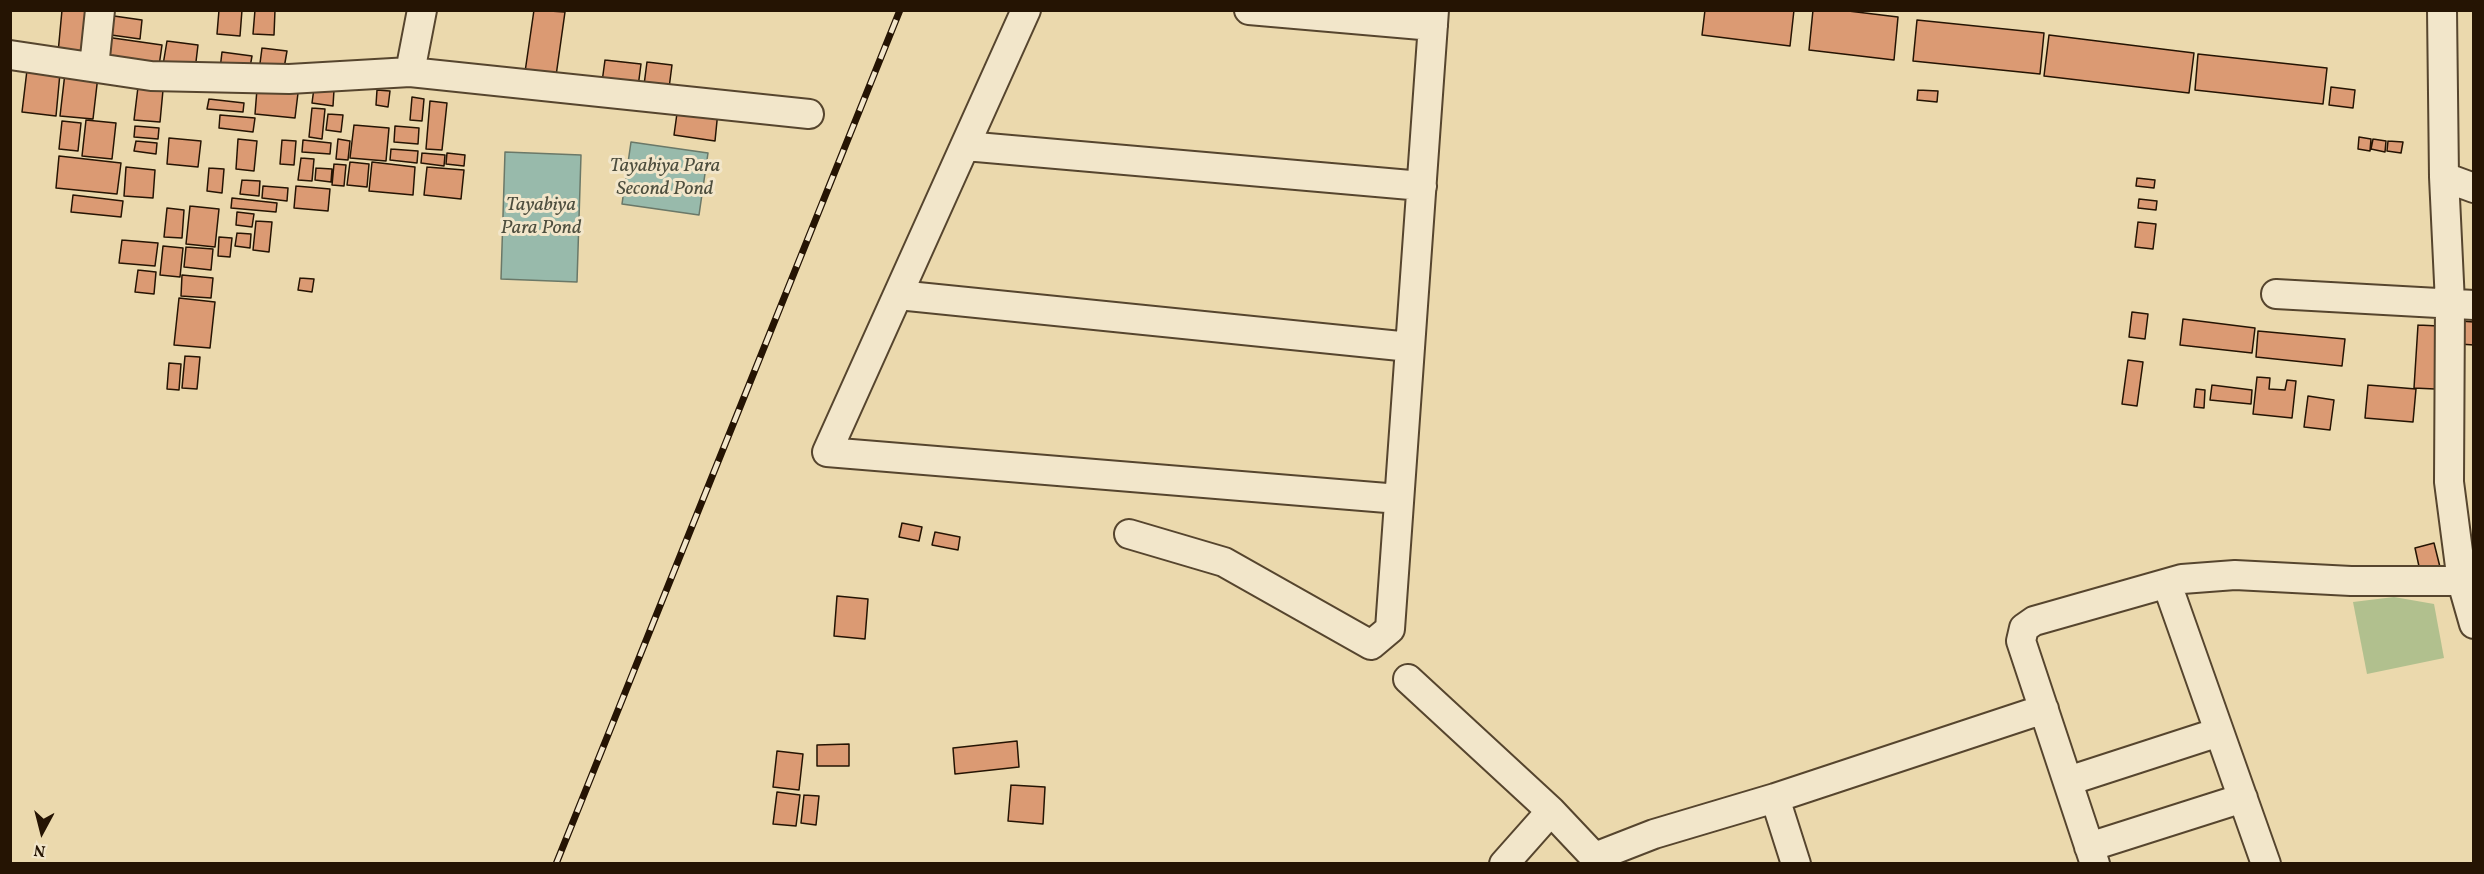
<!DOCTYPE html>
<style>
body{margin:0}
#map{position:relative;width:2484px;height:874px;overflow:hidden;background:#ebd9ad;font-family:Vollkorn,serif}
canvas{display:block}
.frame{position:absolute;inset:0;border:12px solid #251403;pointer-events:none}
.north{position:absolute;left:12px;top:802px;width:60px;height:60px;-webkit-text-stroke:4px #f2e6ca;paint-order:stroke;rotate:187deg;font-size:16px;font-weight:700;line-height:24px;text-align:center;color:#251403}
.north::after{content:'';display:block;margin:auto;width:21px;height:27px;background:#251403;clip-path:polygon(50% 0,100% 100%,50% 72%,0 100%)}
</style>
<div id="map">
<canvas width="2484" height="874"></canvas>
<div class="frame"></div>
<div class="north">N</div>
</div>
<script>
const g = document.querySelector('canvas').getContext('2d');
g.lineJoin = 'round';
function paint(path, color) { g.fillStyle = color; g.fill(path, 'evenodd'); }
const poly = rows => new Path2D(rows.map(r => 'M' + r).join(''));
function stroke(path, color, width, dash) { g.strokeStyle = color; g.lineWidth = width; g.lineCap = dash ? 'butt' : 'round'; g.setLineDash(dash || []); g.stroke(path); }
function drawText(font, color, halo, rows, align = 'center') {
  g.font = font + ' Vollkorn,serif'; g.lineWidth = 6; g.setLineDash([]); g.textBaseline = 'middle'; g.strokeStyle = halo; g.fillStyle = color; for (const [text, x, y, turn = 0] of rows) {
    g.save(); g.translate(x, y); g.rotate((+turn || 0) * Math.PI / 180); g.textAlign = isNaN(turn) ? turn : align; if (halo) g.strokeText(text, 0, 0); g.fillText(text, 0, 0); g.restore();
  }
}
const green = poly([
 [2394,597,2434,604,2444,658,2367,674,2353,602]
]);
const water = poly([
 [631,142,708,153,699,215,622,204,631,142],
 [505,152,581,155,577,282,501,279,505,152]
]);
const building = poly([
 [62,10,96,10,91,56,58,53,62,10],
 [219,10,242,10,240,36,217,34,219,10],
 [255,10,275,10,274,35,253,34,255,10],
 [534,10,565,12,556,76,525,72,534,10],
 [1705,10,1794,10,1790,46,1702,35,1705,10],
 [1813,10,1840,10,1898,17,1894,60,1809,50,1813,10],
 [107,15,142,20,140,39,104,34,107,15],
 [1917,20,2044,33,2040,74,1913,61,1917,20],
 [2049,35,2194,53,2189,93,2044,76,2049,35],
 [106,37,162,45,159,66,103,58,106,37],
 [167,41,198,45,195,70,163,65,167,41],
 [262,48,287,51,283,74,259,71,262,48],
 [222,52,252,56,249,73,220,69,222,52],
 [2198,54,2327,68,2323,104,2195,90,2198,54],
 [605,60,641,64,638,87,602,82,605,60],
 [647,62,672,65,669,88,644,85,647,62],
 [27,70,60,73,56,116,22,112,27,70],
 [65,73,98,76,93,119,60,116,65,73],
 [138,87,163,90,160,122,134,120,138,87],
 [2331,87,2355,90,2353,108,2329,105,2331,87],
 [314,88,334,90,333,106,312,103,314,88],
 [257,89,298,93,295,118,255,114,257,89],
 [377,90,390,91,388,107,376,105,377,90],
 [1918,90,1938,91,1937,102,1917,100,1918,90],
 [412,97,424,99,422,121,410,120,412,97],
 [209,99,244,103,243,112,207,109,209,99],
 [430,101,447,103,442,150,426,149,430,101],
 [678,106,718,111,715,141,674,135,678,106],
 [312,108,325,109,322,139,309,137,312,108],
 [328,114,343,115,341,132,326,130,328,114],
 [220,115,255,118,253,132,219,128,220,115],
 [86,120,116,123,112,159,82,156,86,120],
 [62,121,81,123,78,151,59,149,62,121],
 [354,125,389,128,386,161,350,158,354,125],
 [135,126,159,128,158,139,134,137,135,126],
 [395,126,419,128,418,144,394,142,395,126],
 [2359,137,2371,139,2370,151,2358,149,2359,137],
 [169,138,201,141,198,167,167,164,169,138],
 [238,139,257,141,254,171,236,169,238,139],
 [338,139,350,141,348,160,336,159,338,139],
 [2373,139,2386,141,2385,152,2371,149,2373,139],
 [282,140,296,141,294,165,280,164,282,140],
 [303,140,331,143,330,154,302,152,303,140],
 [136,141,157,143,156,154,134,151,136,141],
 [2388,141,2403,142,2401,153,2387,151,2388,141],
 [391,149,418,151,417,163,390,160,391,149],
 [422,153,445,155,444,166,421,163,422,153],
 [447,153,465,155,464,166,446,164,447,153],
 [59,156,121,163,117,194,56,188,59,156],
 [301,158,314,159,312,181,298,180,301,158],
 [350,162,369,164,367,187,347,185,350,162],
 [372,162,415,167,413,195,369,191,372,162],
 [334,164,346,165,344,186,332,185,334,164],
 [126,167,155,170,153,198,124,196,126,167],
 [427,167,464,170,461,199,424,195,427,167],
 [209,168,224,169,222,193,207,191,209,168],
 [316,168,332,169,331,182,315,180,316,168],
 [2137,178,2155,180,2154,188,2136,186,2137,178],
 [242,180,260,181,259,196,240,194,242,180],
 [263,186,288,188,287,201,262,198,263,186],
 [296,186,330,189,328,211,294,208,296,186],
 [73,195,123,201,121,217,71,212,73,195],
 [232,198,277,203,276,212,231,208,232,198],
 [2139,199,2157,201,2156,210,2138,208,2139,199],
 [190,206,219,209,215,247,186,244,190,206],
 [167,208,184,210,182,238,164,237,167,208],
 [237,212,254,214,252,227,236,225,237,212],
 [256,221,272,222,269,252,253,250,256,221],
 [2138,222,2156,224,2153,249,2135,247,2138,222],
 [237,233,251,234,250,248,235,246,237,233],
 [219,237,232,238,230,257,218,256,219,237],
 [122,240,158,243,155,266,119,263,122,240],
 [163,246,183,248,180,277,160,275,163,246],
 [186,247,213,249,211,270,184,267,186,247],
 [138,270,156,272,154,294,135,292,138,270],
 [182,275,213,278,211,298,181,296,182,275],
 [300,278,314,279,312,292,298,290,300,278],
 [179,298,215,302,210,348,174,345,179,298],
 [2132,312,2148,314,2145,339,2129,337,2132,312],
 [2183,319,2255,328,2252,353,2180,345,2183,319],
 [2460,321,2474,322,2474,345,2459,344,2460,321],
 [2418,325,2439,326,2435,389,2414,388,2418,325],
 [2258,331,2345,339,2342,366,2256,357,2258,331],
 [185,356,200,357,197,389,182,388,185,356],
 [2128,360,2143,362,2137,406,2122,404,2128,360],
 [169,363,181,364,179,390,167,389,169,363],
 [2257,377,2270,378,2269,389,2285,390,2287,380,2296,381,2292,418,2253,414,2257,377],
 [2212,385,2252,390,2251,404,2210,400,2212,385],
 [2368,385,2416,389,2413,422,2365,418,2368,385],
 [2196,389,2205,390,2204,408,2194,407,2196,389],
 [2308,396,2334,400,2330,430,2304,427,2308,396],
 [902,523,922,527,919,541,899,537,902,523],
 [935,532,960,537,958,550,932,545,935,532],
 [2434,543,2440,567,2420,571,2415,548,2434,543],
 [837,596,868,599,865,639,834,636,837,596],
 [1017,741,1019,767,955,774,953,748,1017,741],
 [849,744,849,766,817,766,817,745,849,744],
 [777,751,803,754,799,790,773,787,777,751],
 [1011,785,1045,787,1043,824,1008,821,1011,785],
 [777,792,800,795,796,826,773,824,777,792],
 [804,795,819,796,816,825,801,823,804,795]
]);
const minor = poly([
 [1026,10,827,452,1399,499],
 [1249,10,1433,26],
 [2442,10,2444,177,2450,303,2449,482,2462,582,2474,624],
 [10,55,151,76,289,79,410,72,809,114],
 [94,67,100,10],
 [410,72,422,10],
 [965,146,1422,186],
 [2444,177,2474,188],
 [2276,294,2474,305],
 [898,295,1410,347],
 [1129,534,1224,562,1371,645,1390,629,1434,10],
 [2167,584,2266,864],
 [1408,679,1551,811,1504,864],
 [2068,781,2219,732],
 [1775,798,1796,864],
 [1551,811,1601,864],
 [2089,847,2243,798],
 [1595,857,1654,834,1775,798,2044,709],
 [2095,864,2021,641,2024,628,2034,621,2182,579,2235,575,2351,581,2474,581]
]);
const rail = poly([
 [556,864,900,10]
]);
const waterNames = [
 ["Tayabiya Para",665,167],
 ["Second Pond",665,190],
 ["Tayabiya",541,206],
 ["Para Pond",541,229]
];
paint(green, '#b1c08e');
paint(water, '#98baab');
stroke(water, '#6a7868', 1.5);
paint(building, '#db9a73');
stroke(building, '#251403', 1.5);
stroke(minor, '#56452e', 32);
stroke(minor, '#f2e6ca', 28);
stroke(rail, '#251403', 7);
stroke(rail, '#f2e6ca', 4.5, [14]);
drawText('italic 20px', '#4d4e3e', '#f2e6ca', waterNames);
</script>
